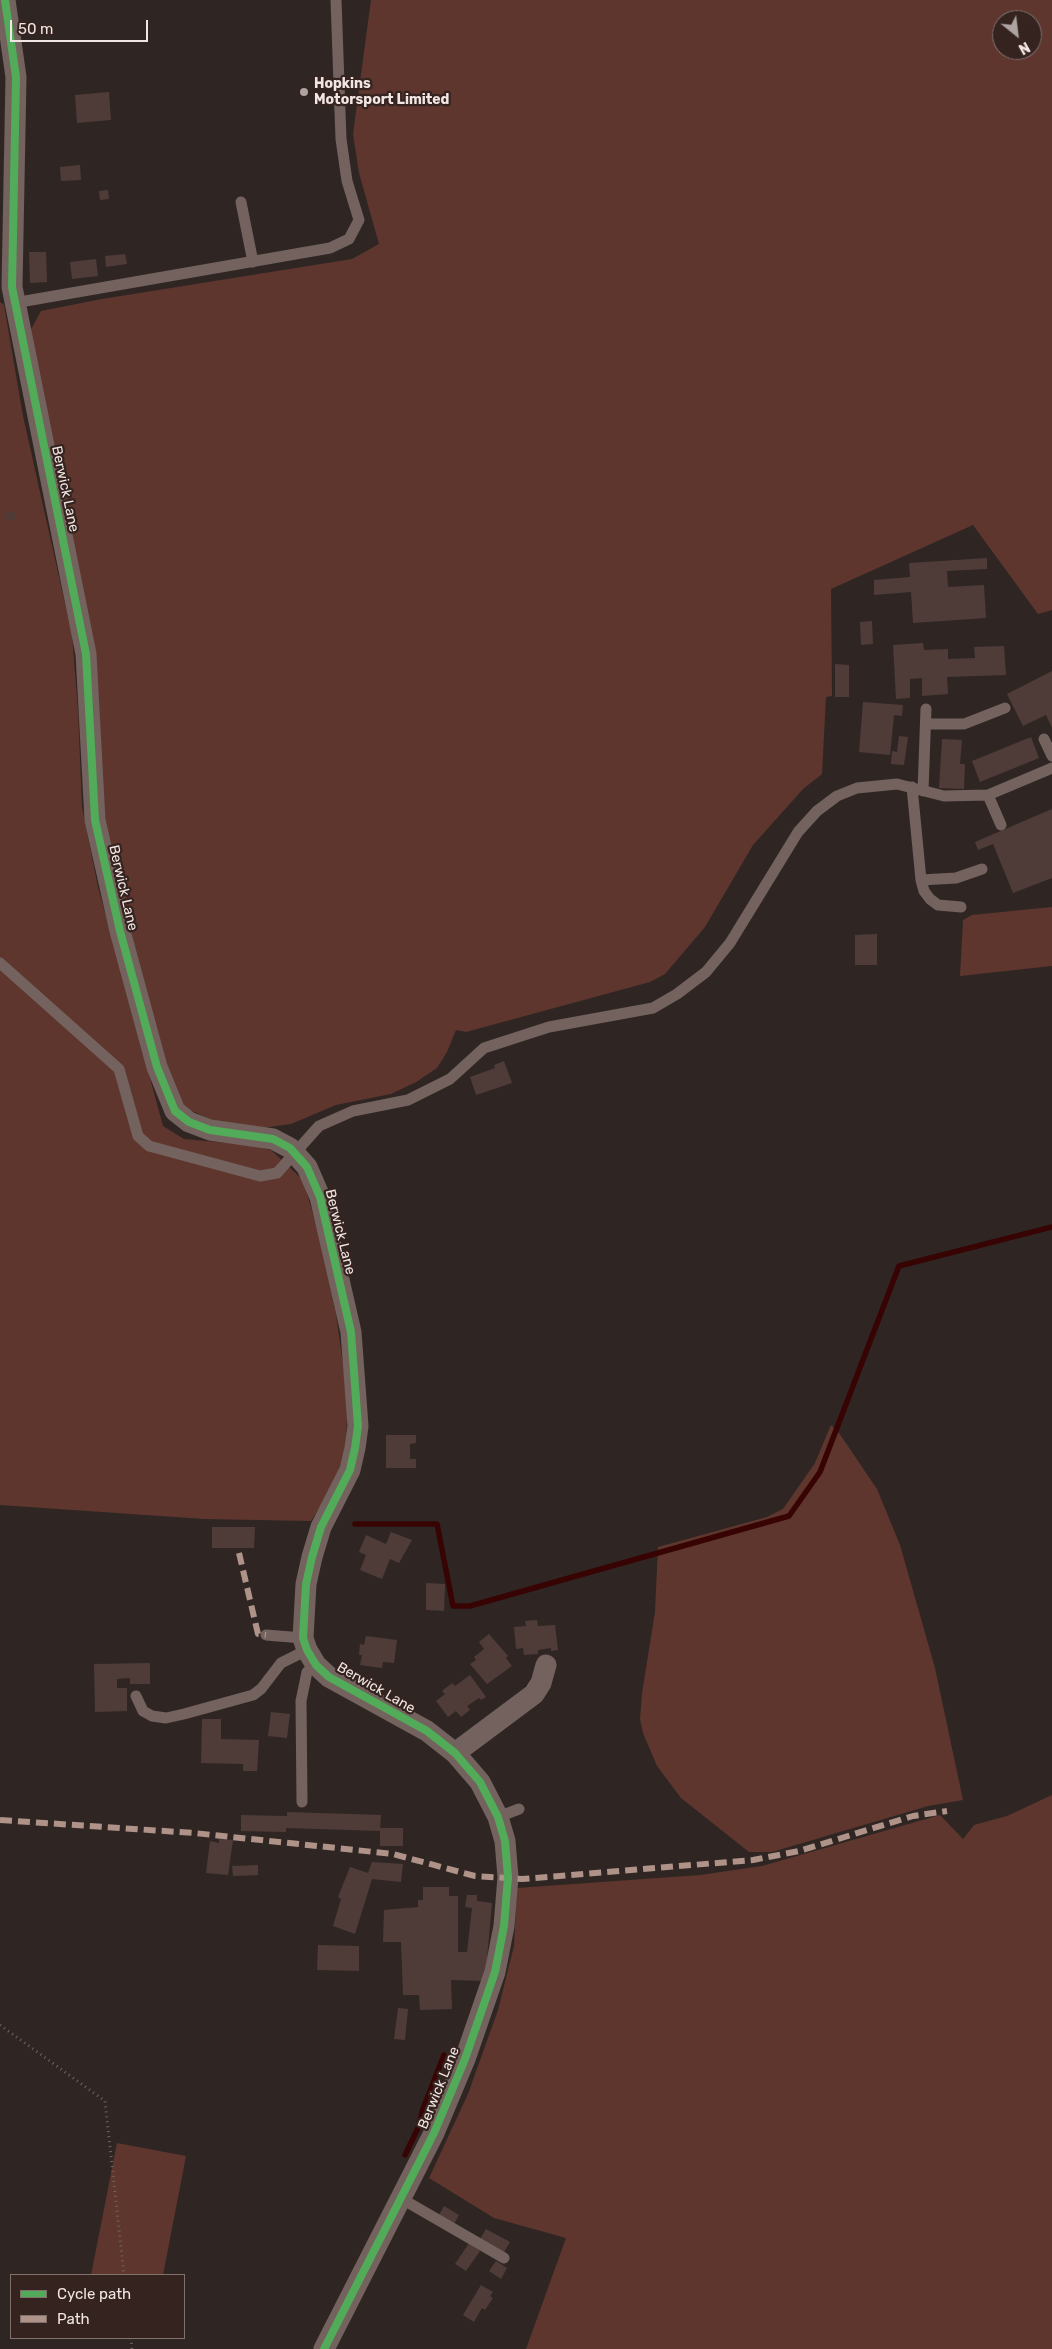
<!DOCTYPE html>
<style>
body{margin:0}
#map{position:relative;width:1052px;height:2349px;overflow:hidden;background:#2f2624;font-family:Rubik,sans-serif}
canvas{display:block}
.legend{position:absolute;left:10px;top:2274px;width:175px;height:65px;box-sizing:border-box;background:#34231f;border:1px solid #80716d;margin:0;padding:6px 9px;list-style:none;font-size:15px;color:#f1e6e3}
.legend li{display:flex;align-items:center;gap:10px;height:25px}
.legend b{width:25px;border:1px solid #80716d}
.north{position:absolute;left:992px;top:10px;width:50px;height:50px;box-sizing:border-box;background:#34231f;border:1px solid #80716d;border-radius:50%;rotate:151deg;font-size:14px;font-weight:700;line-height:20px;text-align:center;color:#f1e6e3}
.north::after{content:'';display:block;margin:auto;width:18px;height:22px;background:#ada3a0;clip-path:polygon(50% 0,100% 100%,50% 72%,0 100%)}
.scale{position:absolute;left:10px;top:20px;width:138px;height:22px;box-sizing:border-box;border:2px solid #f1e6e3;border-top:0;padding-left:6px;font-size:15px;line-height:18px;white-space:nowrap;color:#f1e6e3;-webkit-text-stroke:4px #34231f;paint-order:stroke}
</style>
<div id="map">
<canvas width="1052" height="2349"></canvas>
<ul class="legend">
<li><b style="height:6px;background:#51ab58"></b>Cycle path</li>
<li><b style="height:6px;background:#af9288"></b>Path</li>
</ul>
<div class="north">N</div>
<div class="scale">50 m</div>
</div>
<script>
const g = document.querySelector('canvas').getContext('2d');
g.lineJoin = 'round';
function paint(path, color) { g.fillStyle = color; g.fill(path, 'evenodd'); }
const poly = rows => new Path2D(rows.map(r => 'M' + r).join(''));
function stroke(path, color, width, dash) { g.strokeStyle = color; g.lineWidth = width; g.lineCap = dash ? 'butt' : 'round'; g.setLineDash(dash || []); g.stroke(path); }
function drawText(font, color, halo, rows, align = 'center') {
  g.font = font + ' Rubik,sans-serif'; g.lineWidth = 4.5; g.setLineDash([]); g.textBaseline = 'middle'; g.strokeStyle = halo; g.fillStyle = color; for (const [text, x, y, turn = 0] of rows) {
    g.save(); g.translate(x, y); g.rotate((+turn || 0) * Math.PI / 180); g.textAlign = isNaN(turn) ? turn : align; if (halo) g.strokeText(text, 0, 0); g.fillText(text, 0, 0); g.restore();
  }
}
const green = poly([
 [371,0,1052,0,1052,610,1038,614,973,525,831,589,832,696,826,697,822,774,803,789,753,845,705,927,665,974,650,982,466,1032,456,1030,447,1052,437,1068,416,1082,391,1094,336,1105,291,1124,263,1128,214,1121,186,1108,168,1082,103,819,29,333,41,311,102,299,352,259,379,244,359,173,353,134],
 [1002,20,1032,20,1032,50,1002,50],
 [0,302,4,305,23,416,72,635,78,710,82,807,98,887,163,1126,184,1139,250,1145,271,1150,303,1180,318,1231,336,1314,348,1400,345,1457,334,1485,311,1521,204,1519,0,1505],
 [1052,907,1052,966,960,976,963,920,972,915],
 [831,1425,839,1433,877,1489,900,1545,935,1668,963,1800,928,1806,772,1852,749,1852,681,1798,657,1766,643,1733,640,1719,642,1693,655,1612,658,1547,767,1517,783,1509,815,1463],
 [1052,1795,1052,2349,526,2349,566,2238,494,2218,429,2178,468,2094,498,2010,514,1946,517,1888,700,1875,762,1866,940,1815,963,1839,974,1825,1007,1816],
 [117,2143,186,2156,163,2275,91,2275]
]);
const stream = poly([
 [355,1524,437,1524,453,1606,470,1606,789,1516,820,1472,899,1266,1052,1227],
 [405,2155,418,2128,423,2109,444,2055]
]);
const building = poly([
 [109,92,111,120,77,123,75,95],
 [80,165,81,180,61,181,60,167],
 [108,190,109,199,100,200,99,191],
 [29,252,46,252,47,282,30,283],
 [125,254,127,264,106,267,105,256],
 [96,259,98,276,72,279,70,262],
 [14,511,16,519,7,521,5,513],
 [987,558,987,569,947,571,948,587,984,585,986,618,913,623,911,592,874,595,874,580,910,577,909,563],
 [872,621,873,644,861,645,860,622],
 [923,643,924,650,948,649,948,659,975,658,974,647,1004,646,1006,675,947,677,948,694,922,696,922,678,910,679,910,698,896,699,893,645],
 [835,664,849,665,849,697,835,697],
 [1052,671,1052,728,1046,715,1023,726,1007,694],
 [863,702,903,705,902,716,894,715,890,755,859,752],
 [899,736,908,737,904,765,891,764,892,751,897,752],
 [1031,737,1039,758,980,782,972,761],
 [942,739,962,740,960,764,965,764,964,789,939,788],
 [1052,809,1052,878,1013,893,993,844,978,850,975,842],
 [877,934,877,965,855,965,855,935],
 [504,1061,512,1083,476,1095,470,1077,495,1068,494,1065],
 [386,1435,416,1435,416,1443,410,1444,410,1459,416,1459,416,1468,386,1468],
 [212,1527,255,1527,254,1548,212,1548],
 [391,1532,412,1540,399,1563,390,1559,382,1579,360,1570,366,1555,359,1552,366,1535,386,1544],
 [426,1583,445,1584,444,1611,426,1610],
 [537,1620,538,1626,555,1625,558,1650,551,1651,551,1648,538,1650,538,1654,524,1655,523,1648,516,1649,514,1627,526,1626,525,1621],
 [489,1634,508,1656,506,1658,512,1666,487,1684,470,1664,476,1660,474,1657,484,1649,479,1642],
 [366,1636,397,1640,394,1663,383,1662,382,1668,360,1665,362,1655,359,1655,360,1644,364,1645],
 [150,1663,150,1684,130,1684,130,1678,117,1679,117,1688,127,1688,127,1711,95,1712,94,1664],
 [470,1675,486,1697,481,1700,479,1698,467,1706,470,1710,461,1717,456,1711,448,1717,436,1701,445,1694,442,1691,452,1683,455,1686],
 [271,1712,290,1714,287,1738,268,1736],
 [202,1719,221,1719,221,1739,259,1740,257,1771,243,1771,243,1764,201,1763],
 [287,1812,381,1815,380,1831,286,1828,286,1832,241,1831,241,1815,287,1816],
 [380,1828,403,1828,403,1846,380,1846],
 [219,1839,233,1840,228,1875,206,1873,210,1841,219,1843],
 [372,1862,403,1864,401,1882,372,1879,355,1934,333,1926,341,1899,338,1897,350,1867,368,1873],
 [258,1865,258,1875,233,1876,232,1866],
 [423,1887,449,1887,449,1896,458,1896,458,1952,467,1952,472,1908,465,1907,467,1895,477,1895,477,1901,492,1903,485,1981,451,1980,452,2009,420,2010,419,1995,403,1995,401,1942,383,1942,384,1910,418,1907,418,1900,423,1900],
 [318,1945,359,1946,359,1971,317,1970],
 [398,2008,408,2009,405,2040,394,2039],
 [444,2206,459,2215,454,2224,439,2215],
 [486,2229,510,2242,504,2252,480,2239],
 [469,2243,480,2251,466,2271,455,2264],
 [496,2261,507,2268,501,2279,489,2271],
 [481,2285,493,2292,490,2296,493,2298,485,2310,482,2308,474,2322,463,2315]
]);
const path = poly([
 [0,2025,105,2101,124,2275],
 [131,2338,132,2349]
]);
const lane = poly([
 [241,202,253,262],
 [14,303,330,248,349,239,359,220,347,181,341,139,336,0],
 [926,724,964,724,1005,708],
 [1044,739,1052,756],
 [912,787,921,880,924,891,930,899,938,905,961,907],
 [923,791,926,709],
 [988,795,1001,825],
 [921,880,956,878,982,869],
 [0,963,119,1069,138,1136,149,1146,260,1176,277,1173,319,1126,353,1111,408,1100,450,1079,484,1048,549,1027,653,1008,677,994,706,972,730,943,798,832,817,811,837,796,857,788,897,784,944,796,988,795,1052,768],
 [266,1635,303,1638],
 [136,1696,143,1711,152,1716,166,1718,184,1714,253,1695,261,1689,281,1663,307,1650],
 [302,1802,301,1701,307,1672,316,1665],
 [498,1817,519,1809],
 [402,2199,504,2258]
]);
const street = poly([
 [5,0,16,77,12,287,86,654,95,820,120,931,157,1067,175,1111,189,1122,210,1130,273,1139,290,1148,307,1167,320,1197,351,1332,358,1426,355,1448,350,1470,321,1527,312,1557,306,1584,303,1638,307,1650,316,1665,329,1677,427,1731,455,1753,480,1782,498,1817,505,1841,508,1877,504,1926,495,1972,465,2059,434,2133,324,2349],
 [455,1753,534,1694,541,1683,546,1665]
]);
const quiet = poly([
 [239,1553,258,1634,266,1635],
 [0,1820,194,1833,393,1854,475,1876,522,1879,753,1860,799,1851,913,1816,947,1811]
]);
const cycleway = poly([
 [5,0,16,77,12,287,86,654,95,820,120,931,157,1067,175,1111,189,1122,210,1130,273,1139,290,1148,307,1167,320,1197,351,1332,358,1426,355,1448,350,1470,321,1527,312,1557,306,1584,303,1638,307,1650,316,1665,329,1677,427,1731,455,1753,480,1782,498,1817,505,1841,508,1877,504,1926,495,1972,465,2059,434,2133,324,2349]
]);
const markers = [
 [304,92,5,"#ada3a0"]
];
const poiNames = [
 ["Hopkins",314,84],
 ["Motorsport Limited",314,100]
];
const streetNames = [
 ["Berwick Lane",65,489,78],
 ["Berwick Lane",123,888,77],
 ["Berwick Lane",340,1232,76],
 ["Berwick Lane",376,1688,30],
 ["Berwick Lane",439,2088,-68]
];
paint(green, '#5e362e');
stroke(stream, '#370403', 5.5);
paint(building, '#4f3c38');
stroke(path, '#706360', 3, [1, 4]);
stroke(lane, '#73625d', 11);
stroke(street, '#73625d', 21);
stroke(quiet, '#af9288', 6, [12, 6]);
stroke(cycleway, '#51ab58', 8);
for (const [x, y, r, color] of markers) { const dot = new Path2D(); dot.arc(x, y, r, 0, 2 * Math.PI); g.fillStyle = color; g.fill(dot); stroke(dot, '#34231f', 2); }
drawText('bold 14px', '#f1e6e3', '#34231f', poiNames, 'left');
drawText('14px', '#f1e6e3', '#34231f', streetNames);
</script>
